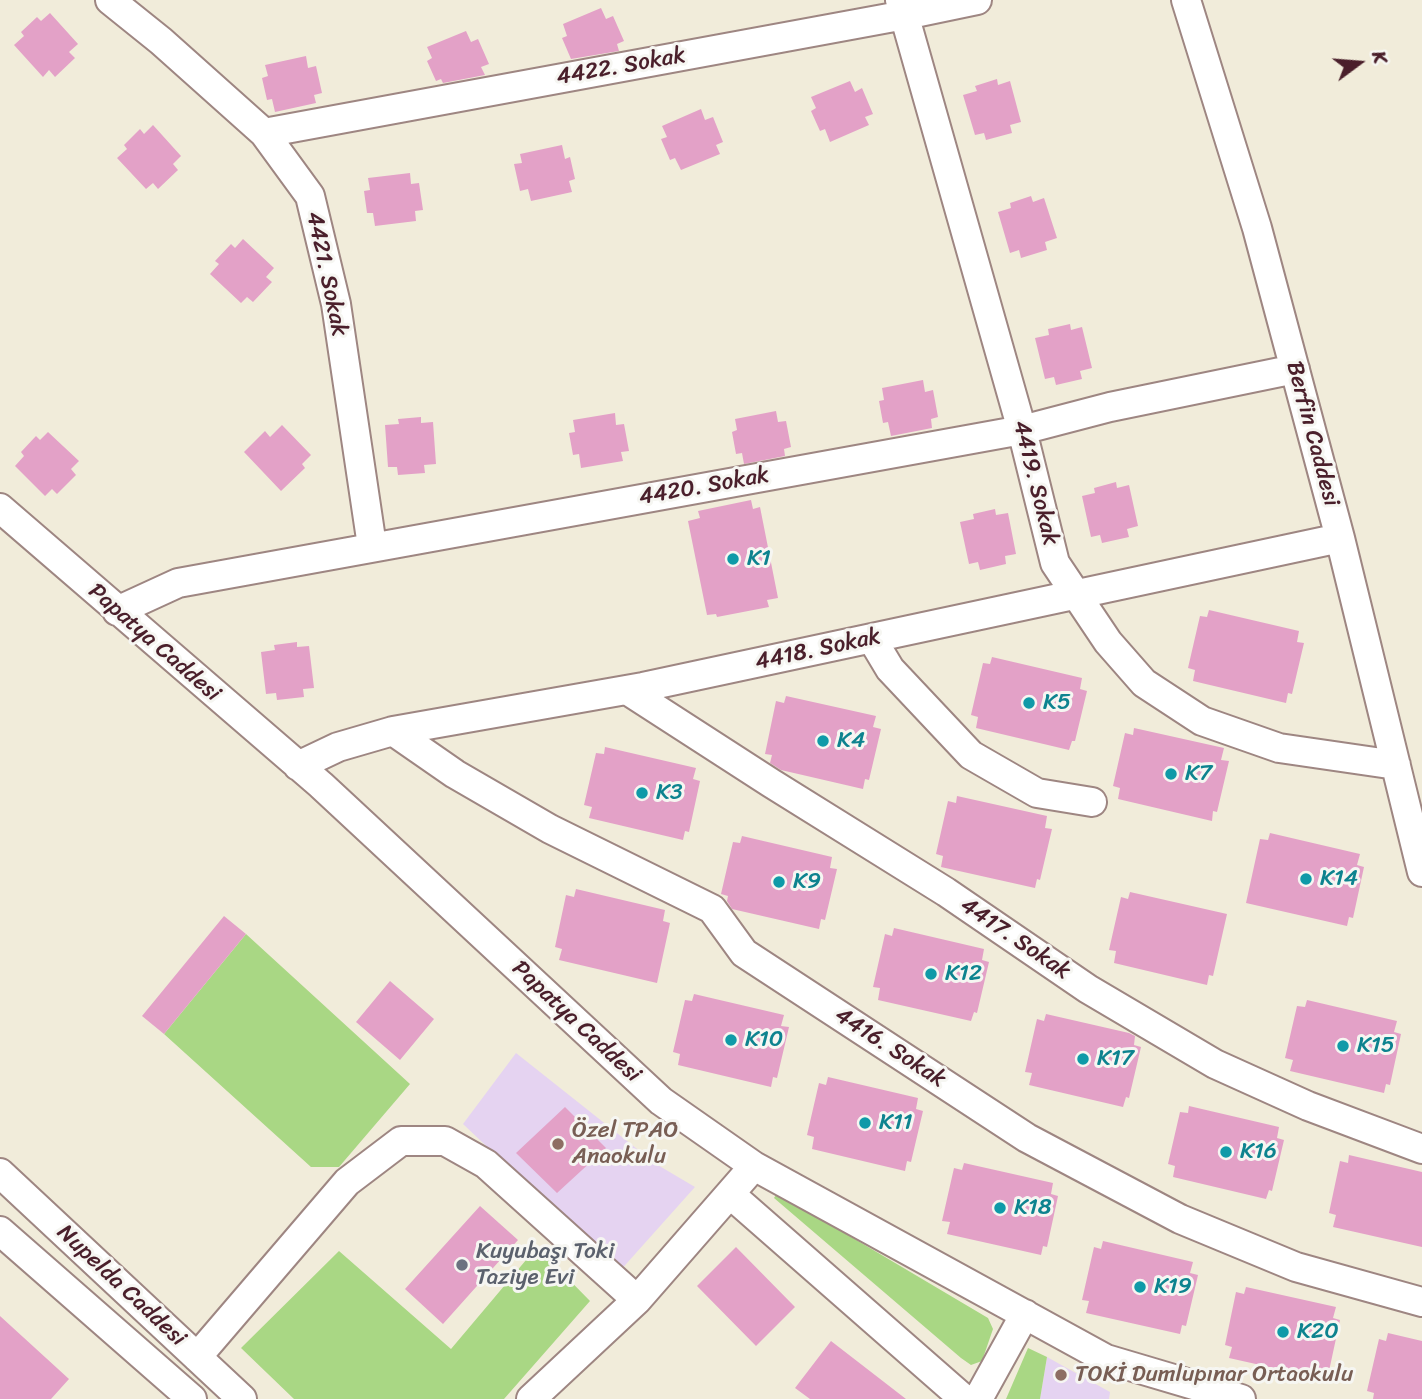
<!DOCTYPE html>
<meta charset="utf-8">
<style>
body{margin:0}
#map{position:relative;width:1422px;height:1399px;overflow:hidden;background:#f1ecda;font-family:Sriracha,sans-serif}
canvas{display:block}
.north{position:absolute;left:1324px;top:28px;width:70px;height:70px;-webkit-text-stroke:5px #f6f6f2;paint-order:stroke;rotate:74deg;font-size:19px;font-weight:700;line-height:28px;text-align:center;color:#4a1f2b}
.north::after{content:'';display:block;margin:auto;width:24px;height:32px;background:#4a1f2b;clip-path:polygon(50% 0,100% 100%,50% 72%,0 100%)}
</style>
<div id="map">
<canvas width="1422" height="1399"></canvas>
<div class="north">K</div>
</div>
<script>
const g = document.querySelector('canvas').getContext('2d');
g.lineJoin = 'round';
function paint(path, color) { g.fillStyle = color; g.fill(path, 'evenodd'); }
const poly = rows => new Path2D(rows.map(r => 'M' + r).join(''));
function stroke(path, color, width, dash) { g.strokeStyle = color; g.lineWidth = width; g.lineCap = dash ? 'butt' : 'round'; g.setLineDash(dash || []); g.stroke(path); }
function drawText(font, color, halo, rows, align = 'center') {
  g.font = font + ' Sriracha,sans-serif'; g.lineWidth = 6; g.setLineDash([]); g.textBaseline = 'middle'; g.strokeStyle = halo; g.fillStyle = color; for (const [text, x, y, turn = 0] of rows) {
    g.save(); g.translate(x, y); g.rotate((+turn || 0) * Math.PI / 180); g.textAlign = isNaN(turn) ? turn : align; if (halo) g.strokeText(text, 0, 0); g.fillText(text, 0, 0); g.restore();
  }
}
const built = poly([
 [516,1053,656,1164,695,1187,619,1272,463,1124],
 [1047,1357,1110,1392,1109,1399,1040,1399]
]);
const green = poly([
 [246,934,410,1084,339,1167,311,1167,164,1034],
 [777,1193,988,1318,993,1329,982,1361,971,1365,961,1358,774,1198],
 [537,1247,590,1301,504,1399,294,1399,241,1348,339,1251,451,1349],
 [1028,1348,1047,1357,1040,1399,1006,1399]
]);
const building = poly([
 [601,8,606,19,613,16,624,41,617,44,619,51,571,59,562,38,567,36,563,24],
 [50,13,78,44,69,52,75,58,55,77,49,70,43,77,14,45,24,36,21,32,37,17,41,21],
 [466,31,471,42,478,39,489,64,481,67,485,75,443,83,441,79,436,81,427,61,432,58,427,47],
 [306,56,308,68,316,66,322,93,314,95,316,103,275,112,272,99,267,100,262,78,268,76,265,65],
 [997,79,998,85,1010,81,1021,122,1010,125,1012,133,986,140,984,133,975,135,963,95,977,91,975,86],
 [850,81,855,92,862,88,873,114,865,117,869,125,830,142,825,129,820,131,811,111,816,108,811,97],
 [701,109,705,120,713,117,723,142,716,145,720,154,681,170,675,158,670,160,661,139,667,137,662,126],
 [153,125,181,156,173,164,178,170,158,189,153,183,146,189,117,158,127,149,124,145,140,129,144,134],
 [562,145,565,159,570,157,575,179,569,181,572,192,531,201,528,189,520,191,514,164,522,163,520,154],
 [410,173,411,184,419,183,423,210,415,211,416,221,375,226,373,213,367,213,364,191,370,190,368,178],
 [1031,196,1033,202,1044,198,1057,238,1045,242,1047,250,1021,258,1019,250,1010,253,998,212,1011,208,1010,203],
 [243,239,274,268,266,277,272,282,253,302,247,297,241,303,210,274,219,264,215,261,231,244,235,248],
 [1070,324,1071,330,1082,327,1092,368,1080,371,1082,379,1056,385,1054,377,1045,379,1035,338,1049,335,1048,329],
 [923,380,925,392,933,390,938,417,931,419,932,428,891,436,888,422,883,423,879,401,884,400,882,388],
 [776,411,778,422,786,421,791,447,784,449,785,456,744,464,742,453,736,454,732,432,737,430,735,419],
 [615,413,616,425,624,424,629,451,621,452,623,461,581,468,579,454,573,455,569,433,575,432,573,420],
 [421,417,421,423,433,422,436,464,424,465,425,473,398,475,397,467,388,467,385,425,399,424,398,419],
 [282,425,311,455,302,464,305,468,281,491,244,452,265,431,270,437],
 [48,432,79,461,71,469,76,475,57,494,52,489,45,496,15,466,24,456,21,452,36,436,40,440],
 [1116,482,1117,488,1129,485,1138,526,1127,529,1129,537,1102,543,1100,535,1091,537,1082,496,1095,493,1094,488],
 [751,500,753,509,760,507,778,598,767,600,769,607,717,617,716,614,707,615,688,521,700,518,698,511],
 [995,509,996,515,1008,513,1016,554,1005,556,1006,564,980,570,978,562,969,564,960,522,974,519,973,514],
 [1209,610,1299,631,1297,642,1304,643,1292,694,1288,693,1286,703,1193,681,1195,670,1188,668,1200,616,1207,617],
 [297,642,297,647,309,646,314,688,303,689,304,697,277,700,276,693,266,694,261,652,275,650,274,645],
 [992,657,1082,678,1080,689,1087,691,1075,741,1072,741,1069,750,976,728,978,717,971,715,983,663,990,664],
 [786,696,876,716,873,727,881,729,869,780,865,779,863,789,781,770,770,763,772,755,765,754,776,701,784,703],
 [1134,728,1224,748,1221,760,1229,761,1217,812,1213,811,1212,821,1118,799,1120,788,1113,786,1125,733,1133,735],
 [605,747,696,768,693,779,700,781,689,832,685,831,683,840,589,818,592,807,584,805,596,753,604,754],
 [957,796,1047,816,1045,828,1052,829,1040,880,1037,879,1035,888,941,867,943,856,936,854,948,801,956,803],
 [1270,833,1360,854,1357,865,1364,867,1353,918,1349,917,1347,926,1246,903,1260,839,1268,840],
 [742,836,832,857,830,868,837,869,825,920,821,919,819,929,732,909,727,901,728,896,721,894,733,842,740,843],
 [576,889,665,910,663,921,670,923,657,983,559,960,562,949,555,947,566,895,574,897],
 [1130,892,1227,914,1213,976,1209,975,1207,985,1114,963,1116,951,1109,950,1121,897,1128,899],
 [224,916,246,934,164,1034,142,1016],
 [894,928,984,949,982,960,989,962,977,1013,974,1012,971,1021,878,1000,880,988,873,987,885,934,892,936],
 [390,981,434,1019,400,1060,356,1022],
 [694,994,784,1015,781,1026,789,1027,777,1078,773,1077,771,1087,678,1065,680,1054,673,1052,685,1000,692,1001],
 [1307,1000,1397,1021,1394,1032,1401,1034,1390,1085,1386,1084,1384,1093,1290,1071,1293,1060,1285,1058,1297,1006,1305,1007],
 [1046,1014,1129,1033,1135,1036,1134,1045,1141,1047,1129,1098,1126,1097,1123,1107,1029,1085,1032,1073,1025,1072,1037,1019,1044,1021],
 [828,1077,918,1098,916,1109,923,1111,911,1162,907,1161,905,1171,812,1149,814,1137,807,1135,819,1083,826,1085],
 [1189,1106,1279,1127,1277,1138,1284,1140,1272,1191,1269,1190,1266,1199,1173,1177,1175,1166,1168,1164,1180,1112,1188,1113],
 [565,1107,606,1148,557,1193,516,1153],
 [1349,1155,1422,1172,1422,1247,1333,1227,1336,1215,1329,1213,1340,1161,1348,1163],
 [964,1163,1053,1183,1051,1194,1058,1196,1047,1247,1043,1246,1041,1255,947,1234,950,1222,942,1221,954,1168,962,1170],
 [480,1206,518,1240,443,1324,405,1289],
 [1103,1241,1193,1262,1190,1273,1198,1275,1186,1326,1182,1325,1180,1334,1086,1313,1089,1301,1082,1300,1094,1247,1101,1249],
 [736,1247,795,1307,756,1346,697,1286],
 [1246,1287,1336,1307,1333,1318,1340,1320,1329,1371,1325,1370,1323,1379,1229,1358,1232,1347,1225,1345,1236,1292,1244,1294],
 [0,1316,69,1379,51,1399,0,1399],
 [1388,1333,1422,1341,1422,1399,1373,1399,1374,1393,1367,1391,1379,1339,1386,1341],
 [831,1341,906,1399,810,1399,795,1388]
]);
const minor = poly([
 [110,0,161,41,264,133,310,196,336,304,372,546],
 [900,0,1022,430,1055,563,1108,642,1144,683,1202,721,1279,748,1396,765],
 [1186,0,1257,228,1340,538,1422,872],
 [264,133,905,15,977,0],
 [0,508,321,785,661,1101,754,1166,1106,1359,1241,1399],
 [117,611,178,583,1022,430,1110,407,1295,369],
 [872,639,890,669,971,755,1037,793,1092,802],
 [627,690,771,783,946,892,1088,989,1215,1064,1308,1106,1422,1149],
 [393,731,455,774,550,829,712,909,744,953,1027,1138,1180,1219,1296,1267,1422,1302],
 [298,766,338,747,393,731,643,687,1340,538],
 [0,1173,242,1399],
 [730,1194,964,1399],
 [0,1231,192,1399],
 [197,1357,347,1182,401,1141,445,1141,486,1164,637,1300],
 [531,1399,637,1300,754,1166],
 [978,1399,1025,1314]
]);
const markers = [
 [733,559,7,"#0f9aa8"],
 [1029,703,7,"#0f9aa8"],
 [823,741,7,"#0f9aa8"],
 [1171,774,7,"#0f9aa8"],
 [642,793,7,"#0f9aa8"],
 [1306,879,7,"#0f9aa8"],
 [779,882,7,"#0f9aa8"],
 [931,974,7,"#0f9aa8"],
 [731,1040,7,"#0f9aa8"],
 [1343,1046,7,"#0f9aa8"],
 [1083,1059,7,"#0f9aa8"],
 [865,1123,7,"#0f9aa8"],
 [558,1144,7,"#8d6e63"],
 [1226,1152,7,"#0f9aa8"],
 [1000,1208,7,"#0f9aa8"],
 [462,1265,7,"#6b7280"],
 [1140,1287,7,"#0f9aa8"],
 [1283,1332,7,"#0f9aa8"],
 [1061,1375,7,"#8d6e63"]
];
const streetNames = [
 ["4422. Sokak",621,67,-10],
 ["4421. Sokak",326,274,78],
 ["Berfin Caddesi",1312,434,75],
 ["4419. Sokak",1035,483,76],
 ["4420. Sokak",704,487,-10],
 ["Papatya Caddesi",154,643,41],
 ["4418. Sokak",818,650,-12],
 ["4417. Sokak",1015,939,34],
 ["Papatya Caddesi",576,1022,43],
 ["4416. Sokak",890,1048,33],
 ["Nupelda Caddesi",121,1286,43]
];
const cultureNames = [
 ["K1",747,559],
 ["K5",1043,703],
 ["K4",837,741],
 ["K7",1185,774],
 ["K3",656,793],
 ["K14",1320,879],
 ["K9",793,882],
 ["K12",945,974],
 ["K10",745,1040],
 ["K15",1357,1046],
 ["K17",1097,1059],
 ["K11",879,1123],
 ["K16",1240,1152],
 ["K18",1014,1208],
 ["K19",1154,1287],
 ["K20",1297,1332]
];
const educationNames = [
 ["Özel TPAO",572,1131],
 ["Anaokulu",572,1157],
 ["TOKİ Dumlupınar Ortaokulu",1075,1375]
];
const worshipNames = [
 ["Kuyubaşı Toki",476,1252],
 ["Taziye Evi",476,1278]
];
paint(built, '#e5d3f1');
paint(green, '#a9d784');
paint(building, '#e3a1c7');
stroke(minor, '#9e8682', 32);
stroke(minor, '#fff', 28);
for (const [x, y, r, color] of markers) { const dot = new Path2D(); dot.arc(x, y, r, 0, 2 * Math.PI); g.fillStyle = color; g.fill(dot); stroke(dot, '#f6f6f2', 2.5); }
drawText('23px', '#4a1f2b', '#f6f6f2', streetNames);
drawText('23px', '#0d838f', '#f6f6f2', cultureNames, 'left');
drawText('23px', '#785e54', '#f6f6f2', educationNames, 'left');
drawText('23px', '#5b616d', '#f6f6f2', worshipNames, 'left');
</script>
